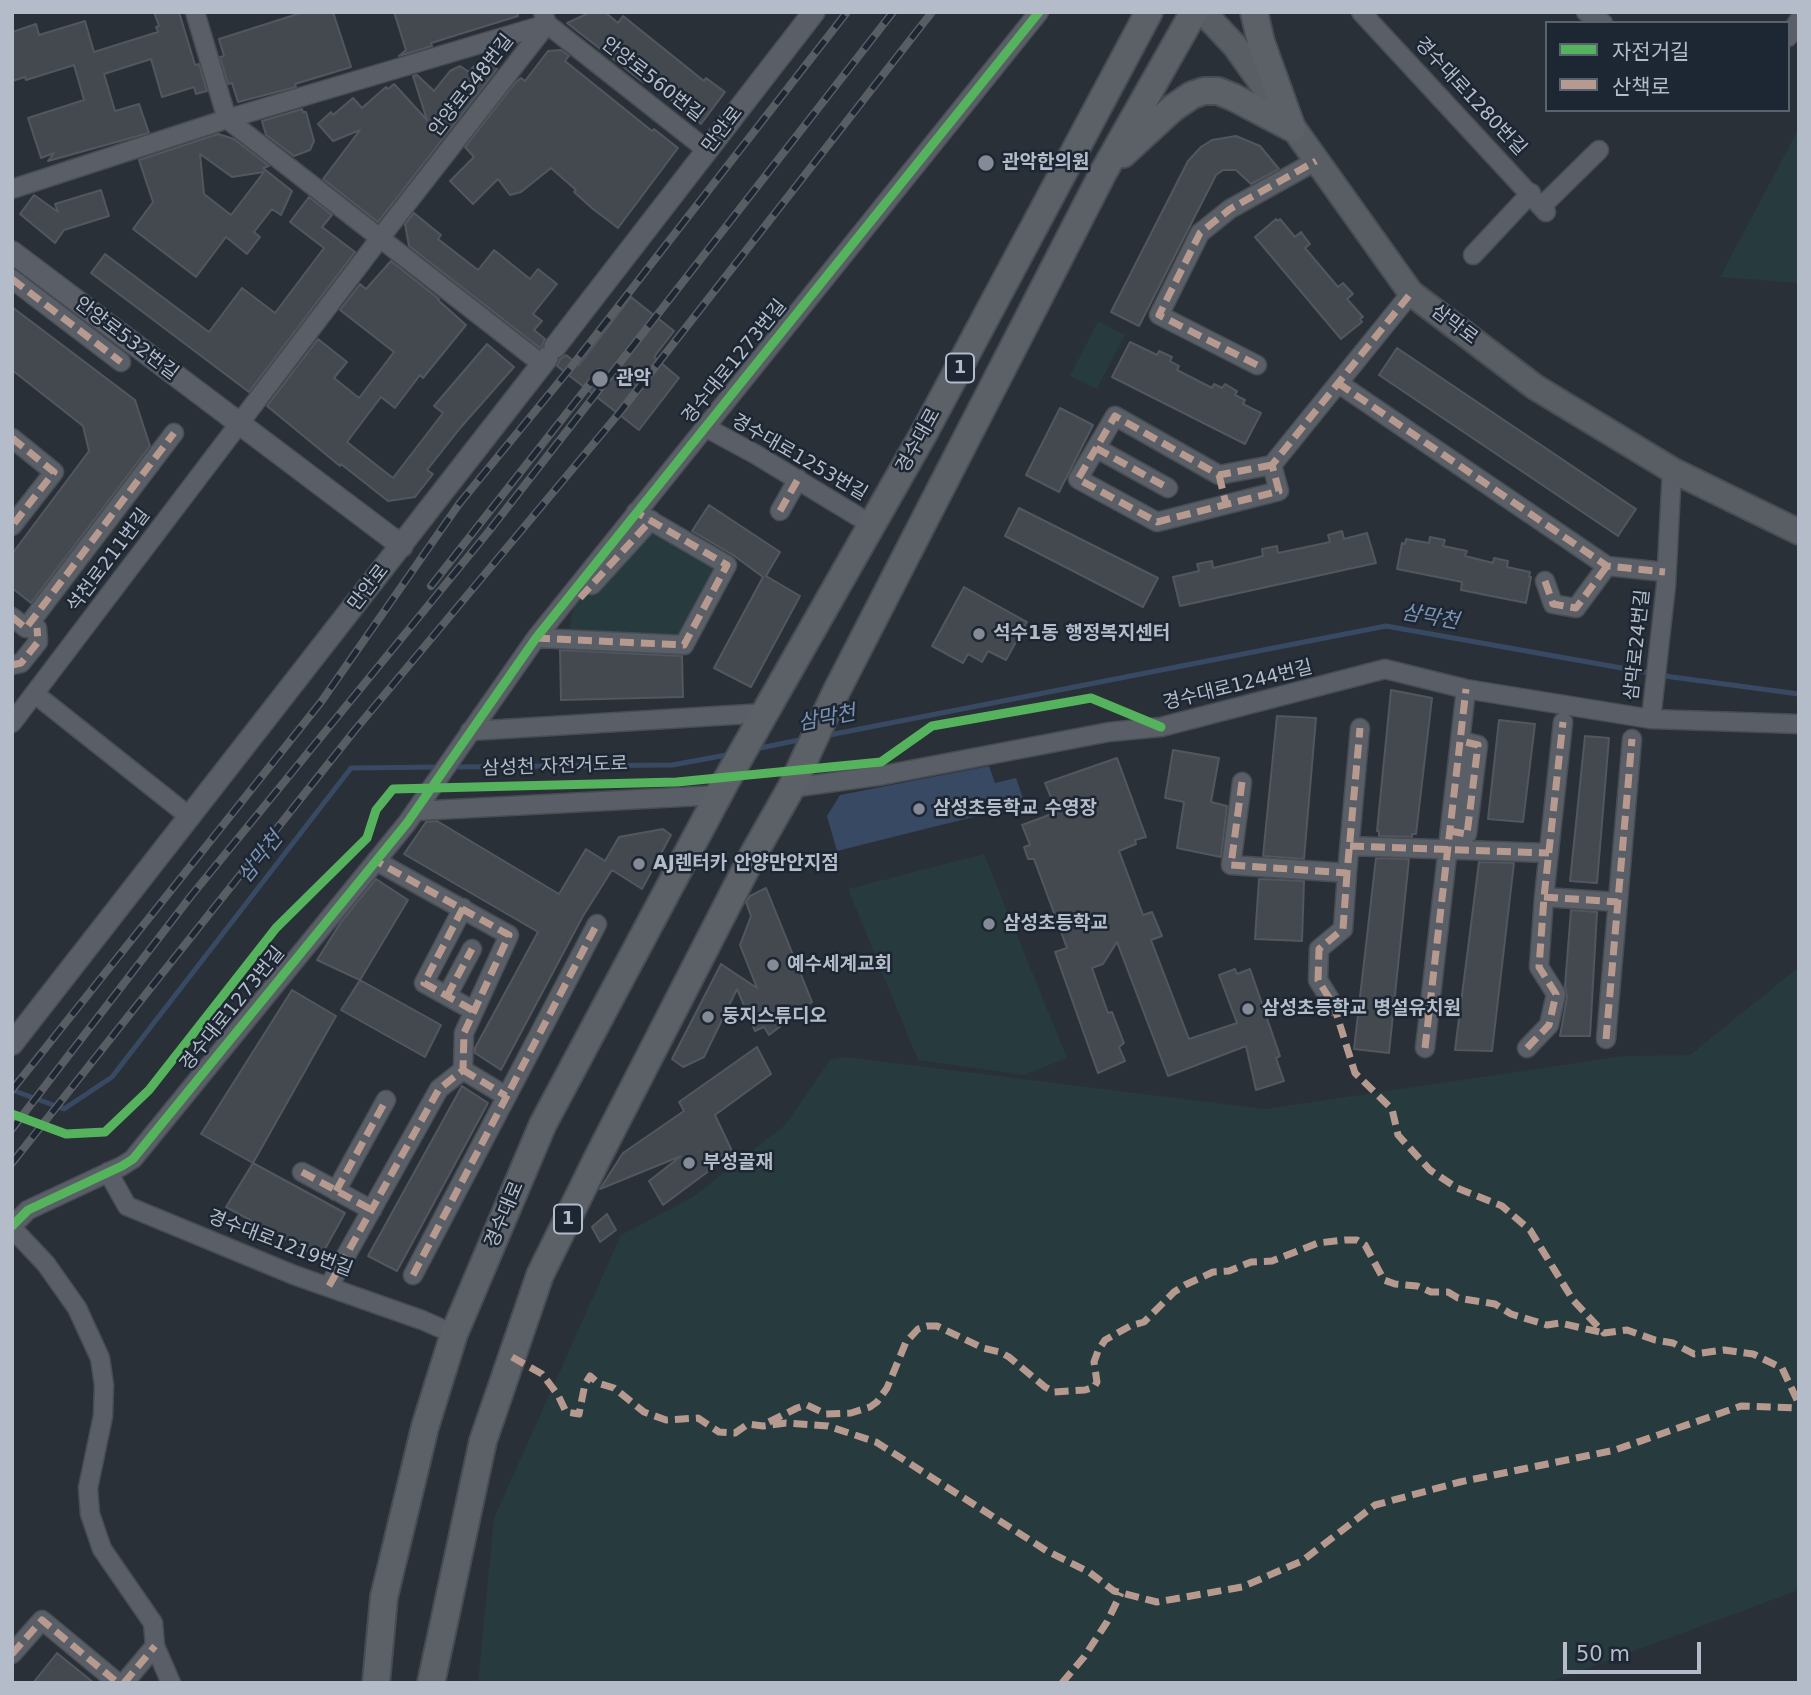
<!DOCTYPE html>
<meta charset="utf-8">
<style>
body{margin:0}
#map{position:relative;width:1811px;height:1695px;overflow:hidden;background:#2a3038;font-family:"DejaVu Sans","Noto Sans KR",sans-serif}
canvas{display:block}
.frame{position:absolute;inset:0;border:14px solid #b4bcc9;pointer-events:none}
.legend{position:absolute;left:1545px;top:21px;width:245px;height:91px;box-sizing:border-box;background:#1d2633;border:2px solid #59626f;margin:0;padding:9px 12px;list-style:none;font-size:21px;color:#b4bcc9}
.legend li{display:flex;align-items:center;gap:14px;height:35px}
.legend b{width:35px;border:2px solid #59626f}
.scale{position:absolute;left:1563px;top:1642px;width:138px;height:32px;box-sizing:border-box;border:4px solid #b4bcc9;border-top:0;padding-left:9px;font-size:21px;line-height:24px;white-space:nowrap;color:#b4bcc9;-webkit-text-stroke:5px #1d2633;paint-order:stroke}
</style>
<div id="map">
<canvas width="1811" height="1695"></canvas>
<div class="frame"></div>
<ul class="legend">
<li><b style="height:9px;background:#56b35d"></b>자전거길</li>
<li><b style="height:9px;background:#b69a8f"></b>산책로</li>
</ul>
<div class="scale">50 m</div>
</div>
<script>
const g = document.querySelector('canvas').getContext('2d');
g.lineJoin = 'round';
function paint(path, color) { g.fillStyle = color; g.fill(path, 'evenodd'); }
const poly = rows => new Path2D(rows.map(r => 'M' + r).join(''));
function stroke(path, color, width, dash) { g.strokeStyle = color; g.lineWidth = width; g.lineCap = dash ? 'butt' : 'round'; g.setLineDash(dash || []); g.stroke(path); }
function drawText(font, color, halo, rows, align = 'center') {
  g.font = font + ' "DejaVu Sans","Noto Sans KR",sans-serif'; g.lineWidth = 5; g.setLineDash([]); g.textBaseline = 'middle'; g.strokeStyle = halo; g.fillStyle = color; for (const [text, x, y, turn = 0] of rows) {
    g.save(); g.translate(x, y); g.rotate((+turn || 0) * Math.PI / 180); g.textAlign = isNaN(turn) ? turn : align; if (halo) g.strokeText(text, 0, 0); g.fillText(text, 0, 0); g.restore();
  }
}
const green = poly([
 [1799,128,1799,283,1720,277],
 [1098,321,1125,335,1097,389,1070,376],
 [651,520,727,565,684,645,567,638,574,606],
 [984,854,1067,1058,1024,1075,918,1060,848,889],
 [1799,967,1799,1590,1547,1683,478,1683,494,1518,621,1235,691,1198,785,1125,830,1060,845,1057,1265,1109,1624,1056,1690,1055]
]);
const water = poly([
 [989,766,995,783,1016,778,1025,804,837,851,827,816,840,795]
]);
const stream = poly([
 [824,736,1386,626,1672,677,1799,694],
 [755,749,804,739],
 [453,767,672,765,732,754],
 [12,1090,64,1109,112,1077,351,768,439,767]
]);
const building = poly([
 [154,12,179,12,195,65,199,64,207,91,196,94,194,87,162,97,151,59,104,74,115,111,139,104,149,133,48,161,54,153,41,158,28,118,84,100,74,65,26,80,25,77,12,81,12,32,36,24,39,35,85,21,94,52,158,32,156,27,159,26,154,12],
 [304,12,333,12,351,67,295,84,296,87,238,102,232,83,228,84,220,57,224,56,219,39,304,12],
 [394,12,517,12,518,16,431,43,432,46,399,56,406,50,394,12],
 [591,12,605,12,618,23,623,16,704,81,706,78,725,92,701,124,646,80,644,83,567,23,591,12],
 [561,50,569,56,565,61,652,131,654,129,678,148,618,228,593,209,574,192,576,190,551,168,521,192,510,195,498,179,473,204,450,181,474,157,465,147,515,83,521,78,525,81,548,51,561,50],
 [488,61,497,69,378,222,323,179,360,130,333,141,318,124,331,112,333,115,353,98,362,108,386,87,388,89,394,84,427,120,413,76,417,75,434,91,450,71,460,66,469,72,477,63,488,61],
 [302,109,303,112,306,112,314,141,310,150,294,156,266,135,262,121,302,109],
 [218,134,234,139,269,166,263,168,292,191,281,215,272,209,254,232,260,237,247,254,226,237,196,277,133,229,153,202,139,160,218,134],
 [200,154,232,177,264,172,231,215,204,194,200,154],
 [1236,136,1260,146,1279,169,1251,184,1236,170,1223,170,1216,175,1139,326,1111,312,1188,161,1201,147,1212,140,1236,136],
 [101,190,109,216,64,230,55,243,20,214,34,195,58,212,55,204,101,190],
 [309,197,332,215,322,227,355,252,249,392,91,273,105,254,209,332,242,288,275,313,324,248,290,222,309,197],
 [414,213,441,235,438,239,478,270,494,250,530,279,538,269,557,284,533,314,542,321,534,330,545,339,542,346,540,348,409,246,405,224,414,213],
 [1276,219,1277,221,1280,219,1295,237,1301,232,1310,244,1305,248,1338,287,1343,283,1353,294,1347,299,1363,317,1360,319,1362,322,1341,339,1255,237,1276,219],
 [391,261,439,299,438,300,466,325,423,378,420,375,395,408,381,397,347,442,393,478,443,413,434,406,487,344,514,367,461,427,427,470,433,474,415,497,388,501,341,464,340,466,267,406,318,339,347,362,334,378,359,398,394,352,340,310,360,284,366,289,391,261],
 [631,297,674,331,654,357,679,378,639,430,557,366,560,359,566,355,579,365,631,297],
 [12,307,135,400,150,446,31,603,12,588,12,554,89,451,83,426,12,370,12,307],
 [1130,342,1157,355,1159,351,1172,357,1170,361,1179,366,1177,370,1212,388,1214,384,1222,388,1225,384,1237,391,1235,395,1245,400,1243,404,1261,413,1245,444,1112,377,1130,342],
 [1397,348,1636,509,1618,536,1379,375,1397,348],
 [1060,408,1093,425,1059,492,1026,475,1060,408],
 [709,505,780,552,766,576,800,596,751,687,714,668,763,577,733,555,692,531,709,505],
 [1019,508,1158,578,1143,607,1005,536,1019,508],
 [1342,531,1344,539,1367,533,1376,563,1180,606,1173,577,1199,571,1197,564,1212,561,1213,568,1263,556,1262,549,1277,546,1278,553,1330,542,1328,535,1342,531],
 [1430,537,1445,540,1443,546,1467,551,1465,556,1493,563,1494,558,1508,561,1507,567,1530,572,1529,577,1531,577,1526,603,1461,590,1462,582,1397,569,1402,543,1405,544,1406,539,1429,543,1430,537],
 [964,587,1027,622,1006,660,988,651,982,662,968,654,963,663,932,646,964,587],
 [560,650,682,656,683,697,561,700,560,650],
 [1391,690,1432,698,1416,834,1412,834,1412,837,1379,836,1379,831,1377,831,1391,690],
 [1277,716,1316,718,1304,859,1263,856,1277,716],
 [1499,720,1535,724,1523,822,1488,819,1499,720],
 [1585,736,1609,738,1597,883,1570,881,1585,736],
 [1173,750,1219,758,1211,802,1227,806,1221,857,1177,848,1184,802,1165,798,1173,750],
 [1117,758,1146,837,1135,840,1136,844,1119,851,1143,915,1152,912,1162,936,1151,940,1189,1039,1237,1023,1219,975,1235,969,1237,974,1250,969,1280,1056,1276,1058,1284,1081,1256,1090,1246,1046,1168,1076,1117,942,1103,964,1092,968,1108,1013,1112,1012,1124,1043,1119,1047,1125,1061,1098,1073,1055,952,1067,948,1034,859,1028,859,1024,847,1030,845,1022,825,1057,812,1045,783,1117,758],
 [437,821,559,894,586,849,605,861,619,837,663,829,671,835,642,889,612,870,583,916,501,1070,475,1053,475,1048,538,932,404,854,426,822,437,821],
 [1376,858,1409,859,1389,1053,1354,1049,1376,858],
 [1479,862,1514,863,1492,1051,1455,1050,1479,862],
 [376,879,408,900,360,980,317,960,341,922,376,879],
 [1259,879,1304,881,1302,941,1255,939,1259,879],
 [766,888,812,1002,769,1035,764,1027,755,1031,737,989,704,1057,683,1067,672,1059,721,964,757,988,740,945,751,916,746,902,750,896,766,888],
 [1571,910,1597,912,1590,1036,1560,1036,1567,997,1565,986,1571,910],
 [360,980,441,1025,425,1057,341,1010,360,980],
 [292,990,336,1016,253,1163,201,1134,292,990],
 [757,1047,771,1074,715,1115,733,1153,663,1205,649,1181,681,1156,600,1189,623,1153,684,1111,679,1102,757,1047],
 [462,1086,488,1103,397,1271,368,1256,462,1086],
 [253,1163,345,1213,320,1258,226,1207,253,1163],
 [607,1214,616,1230,600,1242,592,1227,607,1214],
 [57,1653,94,1683,33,1683,57,1653]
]);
const minor = poly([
 [195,12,227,119,542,364],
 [543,12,547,24,707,150],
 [1361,12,1546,212],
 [1586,12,1603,23],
 [1788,37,1799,20],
 [12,189,227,119,547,24],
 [1542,206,1599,150],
 [1473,255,1531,193],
 [12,279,121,362],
 [1257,365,1159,315,1200,233,1230,209,1316,161],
 [1338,383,1607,566,1665,572],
 [705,427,755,454,872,525],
 [12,438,54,472,12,526],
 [1096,448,1168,488],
 [1272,465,1219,475,1115,416,1078,479,1157,522,1279,491,1272,465,1411,293],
 [780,511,798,479],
 [1545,581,1553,604,1576,608,1607,566],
 [592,585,651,520],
 [12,617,26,628,174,433],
 [536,638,684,645,727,565,636,512],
 [12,665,21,663,38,642,37,628],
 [35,694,190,817],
 [1651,719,1666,585,1672,470],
 [12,723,380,238,547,24],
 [470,731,765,713],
 [1242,782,1231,865,1347,873,1360,728],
 [791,788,884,775,1109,732,1161,727,1385,669,1466,689,1651,719,1799,724],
 [415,811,719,795],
 [1450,831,1467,834,1478,745,1461,741],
 [1350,846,1549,853],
 [1544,897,1618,902],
 [463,908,424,983,474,1011],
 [447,996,472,949],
 [1334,1006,1318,980,1319,949,1343,929,1347,873],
 [1606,1039,1632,739],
 [1425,1048,1466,689],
 [1527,1048,1549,1025,1556,994,1539,967,1544,897,1563,722],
 [463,1070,506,1096],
 [108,1172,127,1206,294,1275,422,1320,454,1334],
 [302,1172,372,1210],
 [336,1191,386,1100],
 [12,1226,28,1210,122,1166,133,1159,407,823,536,638,1039,12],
 [12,1228,46,1264,77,1308,100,1358,104,1385,103,1416,88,1488,90,1514,102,1549,153,1623,155,1646,171,1683],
 [413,1275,597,924],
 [329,1286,439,1089,463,1070,464,1033,509,935,376,861],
 [12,1654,42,1620,118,1683],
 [124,1683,155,1646]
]);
const tertiary = poly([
 [12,252,402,546],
 [555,347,814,12],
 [12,1044,547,358]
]);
const secondary = poly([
 [1203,12,1235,46,1411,293,1535,387,1672,470,1799,532]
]);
const primary = poly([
 [1254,12,1261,42,1292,128],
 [1123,154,1173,108,1192,95,1204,91,1218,91,1233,97,1292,128],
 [376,1683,384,1597,425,1427,454,1334,543,1124,726,781,924,433,1149,12],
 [431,1683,483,1441,540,1275,599,1155,753,855,791,788,836,692,1104,171,1194,12]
]);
const rail = poly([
 [431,586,599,372],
 [12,1090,321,702,459,504,568,371,847,12],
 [12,1129,191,896,489,531,893,12],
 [12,1163,355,730,620,412,932,12]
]);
const quiet = poly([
 [12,279,121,362],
 [1257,365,1159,315,1200,233,1230,209,1316,161],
 [1338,383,1607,566,1665,572],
 [12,438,54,472,12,526],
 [1096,448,1168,488],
 [1272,465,1219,475,1115,416,1078,479,1157,522,1279,491,1272,465,1411,293],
 [1219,475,1226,504],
 [780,511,798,479],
 [1545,581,1553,604,1576,608,1607,566],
 [580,598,651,520],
 [12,617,26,628,174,433],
 [536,638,684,645,727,565,636,512],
 [12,665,21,663,38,642,37,628],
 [1242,782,1231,865,1347,873,1360,728],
 [1450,831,1467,834,1478,745,1461,741],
 [1350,846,1549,853],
 [1347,873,1343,929,1319,949,1318,980,1334,1006,1355,1073,1392,1109,1398,1135,1430,1170,1457,1188,1502,1206,1530,1230,1573,1300,1604,1333,1627,1330,1655,1340,1673,1343,1694,1354,1724,1350,1753,1354,1782,1368,1799,1404],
 [1544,897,1618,902],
 [463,908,424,983,474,1011],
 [447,996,472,949],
 [1606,1039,1632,739],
 [1425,1048,1466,689],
 [1527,1048,1549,1025,1556,994,1539,967,1544,897,1563,722],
 [463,1070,506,1096],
 [302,1172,372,1210],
 [336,1191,386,1100],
 [413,1275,597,924],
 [329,1286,439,1089,463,1070,464,1033,509,935,376,861],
 [512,1357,542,1374,558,1395,566,1412,579,1414,585,1384,590,1376,598,1383,614,1388,644,1412,666,1420,698,1418,719,1432,735,1433,748,1424,763,1426,786,1423,828,1426,876,1442,1047,1551,1089,1572,1114,1591,1157,1602,1242,1587,1302,1561,1375,1505,1460,1482,1615,1450,1741,1406,1799,1408],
 [769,1422,797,1408,807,1405,826,1414,851,1413,870,1407,877,1402,887,1388,906,1342,918,1329,927,1326,937,1326,983,1348,1000,1352,1009,1357,1045,1387,1054,1392,1085,1390,1094,1387,1097,1382,1094,1362,1098,1351,1105,1340,1130,1326,1144,1322,1174,1292,1185,1285,1213,1272,1229,1271,1251,1262,1272,1261,1318,1243,1345,1240,1357,1240,1365,1245,1384,1280,1395,1284,1417,1286,1431,1292,1448,1292,1458,1298,1495,1304,1511,1314,1547,1325,1560,1323,1604,1333],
 [12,1654,42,1620,118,1683],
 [124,1683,155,1646],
 [1062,1683,1084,1657,1107,1622,1121,1593]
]);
const cycleway = poly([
 [12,1114,66,1134,105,1132,149,1090,276,928,367,838,376,810,393,789,677,782,881,762,932,726,1091,698,1161,727],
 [12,1226,28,1210,122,1166,133,1159,407,823,536,638,1039,12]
]);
const markers = [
 [986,163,9,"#848b96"],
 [600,379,9,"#848b96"],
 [979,634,7,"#848b96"],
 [919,809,7,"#848b96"],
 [639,864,7,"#848b96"],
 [989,924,7,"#848b96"],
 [773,965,7,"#848b96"],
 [1248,1009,7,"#848b96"],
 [708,1017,7,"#848b96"],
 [689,1163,7,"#848b96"]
];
const shields = [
 [960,368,28],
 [568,1219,28]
];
const shieldNames = [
 ["1",960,368],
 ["1",568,1219]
];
const streetNames = [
 ["안양로560번길",652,80,38],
 ["안양로548번길",472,86,-52],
 ["경수대로1280번길",1470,97,47],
 ["만안로",723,130,-52],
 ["삼막로",1454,325,37],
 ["안양로532번길",126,339,37],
 ["경수대로1273번길",735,362,-51],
 ["경수대로",919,441,-61],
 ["경수대로1253번길",799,458,30],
 ["석천로211번길",109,561,-53],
 ["만안로",369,588,-52],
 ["삼막로24번길",1638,645,-84],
 ["경수대로1244번길",1238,686,-14],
 ["삼성천 자전거도로",555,767,-2],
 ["경수대로1273번길",233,1009,-51],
 ["경수대로",505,1215,-67],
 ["경수대로1219번길",280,1244,21]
];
const poiNames = [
 ["관악한의원",1002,163],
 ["관악",616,379],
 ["석수1동 행정복지센터",993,634],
 ["삼성초등학교 수영장",933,809],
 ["AJ렌터카 안양만안지점",653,864],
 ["삼성초등학교",1003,924],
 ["예수세계교회",787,965],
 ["삼성초등학교 병설유치원",1262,1009],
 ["둥지스튜디오",722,1017],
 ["부성골재",703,1163]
];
const waterNames = [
 ["삼막천",1430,618,10],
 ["삼막천",827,719,-11],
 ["삼막천",261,858,-52]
];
paint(green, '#273a3e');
paint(water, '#384963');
stroke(stream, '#384963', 5);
paint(building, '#444950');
stroke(building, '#52575f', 2);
stroke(minor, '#484c53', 21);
stroke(tertiary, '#484c53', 24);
stroke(secondary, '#484c53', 28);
stroke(primary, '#484c55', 30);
stroke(minor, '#5a5e66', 18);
stroke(tertiary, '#5a5e66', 21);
stroke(secondary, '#595d64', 24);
stroke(primary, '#5c6168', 26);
stroke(rail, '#595d64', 8);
stroke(rail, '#1d2633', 5, [16]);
stroke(quiet, '#b69a8f', 7, [14, 7]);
stroke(cycleway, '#56b35d', 9);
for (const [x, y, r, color] of markers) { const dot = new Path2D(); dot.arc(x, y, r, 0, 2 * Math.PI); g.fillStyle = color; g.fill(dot); stroke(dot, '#1d2633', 2.5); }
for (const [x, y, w] of shields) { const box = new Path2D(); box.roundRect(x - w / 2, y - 14.5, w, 29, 5); g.fillStyle = '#1d2633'; g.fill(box); stroke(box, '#b4bcc9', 2); }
drawText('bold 18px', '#b4bcc9', null, shieldNames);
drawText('19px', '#b4bcc9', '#1d2633', streetNames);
drawText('bold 19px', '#b4bcc9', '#1d2633', poiNames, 'left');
drawText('italic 21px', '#7c92b1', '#1d2633', waterNames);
</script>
